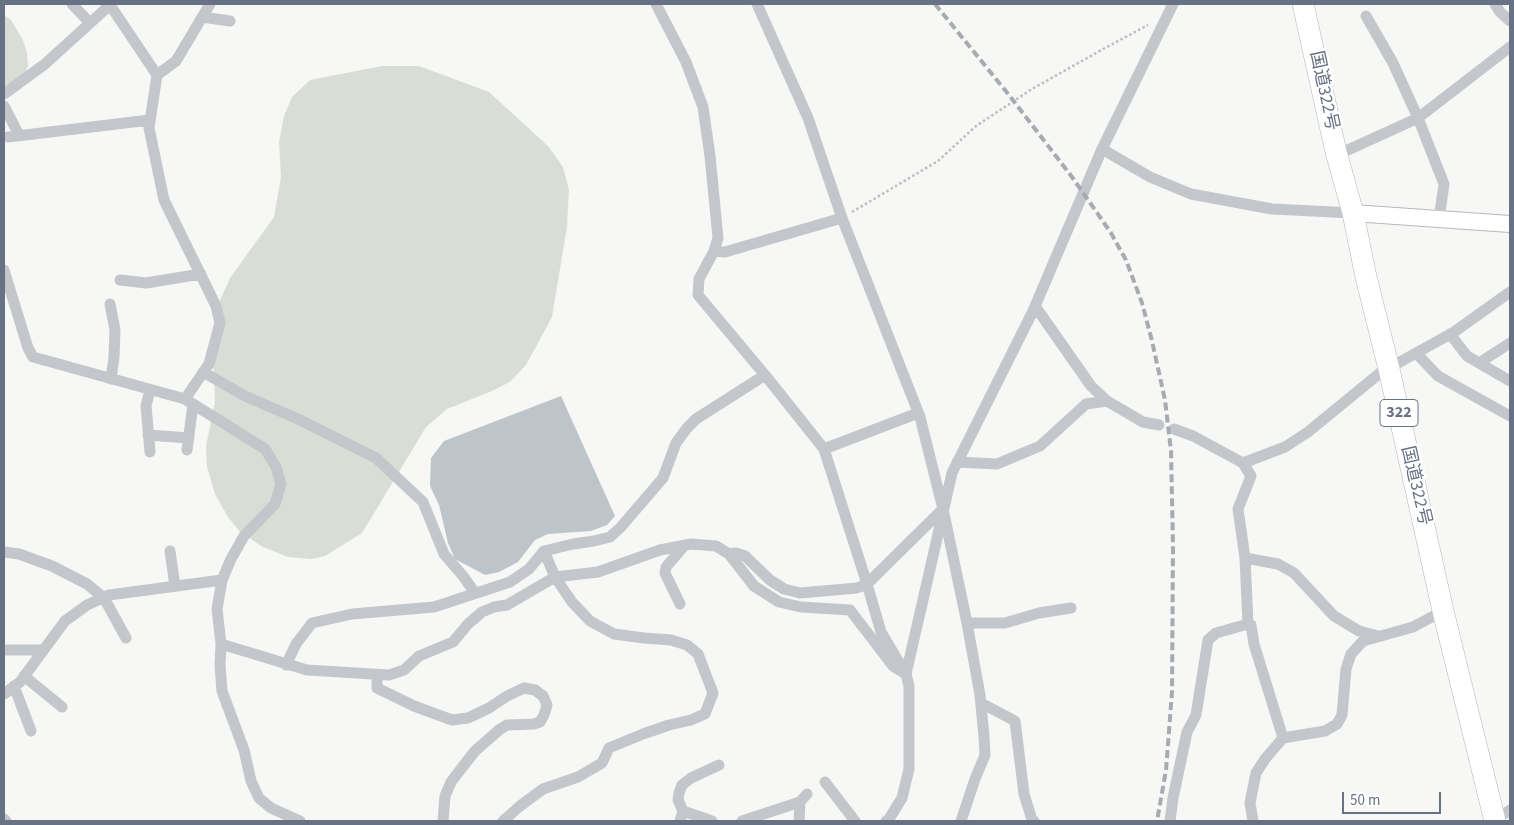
<!DOCTYPE html>
<meta charset="utf-8">
<style>
body{margin:0}
#map{position:relative;width:1514px;height:825px;overflow:hidden;background:#f7f7f5;font-family:"Source Sans 3",sans-serif}
canvas{display:block}
.frame{position:absolute;inset:0;border:5px solid #677385;pointer-events:none}
.scale{position:absolute;left:1342px;top:792px;width:99px;height:22px;box-sizing:border-box;border:2px solid #677385;border-top:0;padding-left:6px;font-size:15px;line-height:18px;white-space:nowrap;color:#677385;-webkit-text-stroke:4px #fff;paint-order:stroke}
</style>
<div id="map">
<canvas width="1514" height="825"></canvas>
<div class="frame"></div>
<div class="scale">50 m</div>
</div>
<script>
const g = document.querySelector('canvas').getContext('2d');
g.lineJoin = 'round';
function paint(path, color) { g.fillStyle = color; g.fill(path, 'evenodd'); }
const poly = rows => new Path2D(rows.map(r => 'M' + r).join(''));
function stroke(path, color, width, dash) { g.strokeStyle = color; g.lineWidth = width; g.lineCap = dash ? 'butt' : 'round'; g.setLineDash(dash || []); g.stroke(path); }
function drawText(font, color, halo, rows, align = 'center') {
  g.font = font + ' "Source Sans 3","Noto Sans JP",sans-serif'; g.lineWidth = 5; g.setLineDash([]); g.textBaseline = 'middle'; g.strokeStyle = halo; g.fillStyle = color; for (const [text, x, y, turn = 0] of rows) {
    g.save(); g.translate(x, y); g.rotate((+turn || 0) * Math.PI / 180); g.textAlign = isNaN(turn) ? turn : align; if (halo) g.strokeText(text, 0, 0); g.fillText(text, 0, 0); g.restore();
  }
}
const green = poly([
 [4,15,11,20,23,40,27,53,28,66,23,78,4,95],
 [382,66,419,66,489,92,549,147,563,167,569,190,567,227,552,317,526,365,510,382,492,391,447,409,426,427,362,533,325,556,311,559,288,557,263,547,240,532,228,517,215,494,207,467,206,446,215,401,212,334,218,305,230,278,274,217,281,176,279,142,284,116,292,97,310,80]
]);
const water = poly([
 [561,396,615,516,607,525,591,531,548,534,535,540,518,562,499,572,485,575,455,559,448,543,439,505,430,486,431,458,444,441]
]);
const path = poly([
 [852,212,938,161,976,126,1032,89,1105,48,1148,25]
]);
const street = poly([
 [72,4,90,23],
 [757,4,808,118,842,218,920,417,943,509,967,623,980,695,984,736,985,755,975,779,961,821],
 [1495,4,1500,12,1510,21],
 [110,5,157,75,149,128,164,200,216,306,220,323,209,364,185,399],
 [1366,16,1393,63,1418,118,1444,184,1439,219],
 [202,17,230,21],
 [157,75,176,61,210,4],
 [4,94,45,64,111,4],
 [4,106,19,135],
 [8,137,150,120],
 [1102,149,1150,177,1191,194,1272,209,1353,213],
 [1337,155,1418,118,1510,47],
 [714,251,725,252,842,218],
 [4,270,28,348,33,357,185,399,265,449,276,467,281,484,275,504,244,536,231,559,222,580,217,609,221,644,220,665,222,691,244,750,251,781,259,798,271,808,300,821],
 [120,280,146,283,201,274],
 [110,304,115,330,114,357,111,379],
 [1035,306,1091,386,1107,401,1143,422,1159,425],
 [1450,334,1467,356,1510,381],
 [1416,353,1438,376,1510,416],
 [1479,363,1510,343],
 [203,372,245,396,298,419,376,458,423,502,444,554,463,576,475,593],
 [765,375,824,449,867,584,943,509],
 [1174,429,1193,436,1243,463],
 [148,435,189,438],
 [824,449,918,413],
 [187,450,193,404],
 [150,452,146,406,150,390],
 [957,462,997,464,1040,446,1086,404,1107,401],
 [170,551,175,586],
 [4,552,19,554,52,566,87,584,104,598,126,638],
 [729,554,736,553,745,556,770,580,784,589,800,593,857,588,867,584,881,632,906,674,909,686,909,769,902,798,889,819,886,821],
 [1245,558,1278,564,1294,573,1334,616,1359,631,1378,636],
 [680,604,665,573,666,567,685,545],
 [967,623,1005,623,1039,613,1071,608],
 [221,644,307,670,389,675,404,670,419,656,453,642,468,624,482,612,494,607,507,605,555,577,598,572,660,550,691,544,716,546,729,554,754,586,779,602,801,607,850,610,893,666,906,674],
 [4,650,43,650],
 [286,665,296,644,312,623,352,614,434,607,510,582,529,569,544,551,573,544,594,541,610,537,620,528,663,478,676,443,687,428,696,419,765,375,698,295,699,279,714,251,718,238,710,156,703,107,686,62,656,4],
 [906,674,952,473,1033,311,1102,149,1173,4],
 [377,675,377,688,414,706,452,720,468,718,489,708,507,696,524,688,535,690,543,696,547,705,544,715,540,722,534,724,507,725,499,730,475,751,464,765,451,782,445,796,443,821],
 [24,676,62,707],
 [14,686,31,731],
 [4,694,20,682,65,621,87,605,109,595,222,580],
 [981,703,1015,721,1024,794,1032,820,1034,821],
 [1283,738,1325,731,1337,724,1342,715,1346,669,1351,654,1363,641,1413,627,1443,611],
 [825,782,855,821],
 [683,811,712,821],
 [4,819,6,821],
 [1495,820,1510,810],
 [503,821,520,806,543,789,578,777,602,763,609,748,643,734,669,725,691,720,705,714,713,693,698,654,687,645,671,640,644,638,614,634,590,621,572,602,555,577,544,551],
 [680,821,683,811,678,800,679,793,682,785,691,778,719,765],
 [742,821,800,802],
 [799,821,800,802,807,794],
 [1170,821,1173,798,1187,732,1196,715,1208,640,1216,633,1248,624],
 [1253,821,1250,803,1256,773,1265,759,1283,738,1254,644,1251,625,1248,624,1245,558,1238,509,1251,476,1243,463,1285,447,1308,432,1380,373,1454,332,1510,292]
]);
const secondary = poly([
 [1353,213,1510,224]
]);
const highway = poly([
 [1303,4,1336,152,1353,213,1366,277,1389,369,1443,611,1495,821]
]);
const rail = poly([
 [935,4,1009,95,1072,177,1100,217,1111,233,1126,260,1142,303,1152,341,1165,400,1171,451,1173,546,1172,692,1166,770,1157,821]
]);
const shields = [
 [1399,413,38]
];
const shieldNames = [
 ["322",1399,413]
];
const streetNames = [
 ["国道322号",1323,91,78],
 ["国道322号",1415,486,77]
];
paint(green, '#d8ded6');
paint(water, '#bdc5cb');
stroke(secondary, '#b5b9bf', 18);
stroke(highway, '#b6b8bc', 22);
stroke(path, '#bbbdc0', 2.5, [2.5, 2.5]);
stroke(street, '#c3c6ca', 11);
stroke(secondary, '#fff', 16);
stroke(highway, '#fff', 21);
stroke(rail, '#a6aab1', 4, [8, 4]);
for (const [x, y, w] of shields) { const box = new Path2D(); box.roundRect(x - w / 2, y - 13.5, w, 27, 4); g.fillStyle = '#fff'; g.fill(box); stroke(box, '#677385', 1); }
drawText('bold 16px', '#677385', null, shieldNames);
drawText('18px', '#677385', '#fff', streetNames);
</script>
